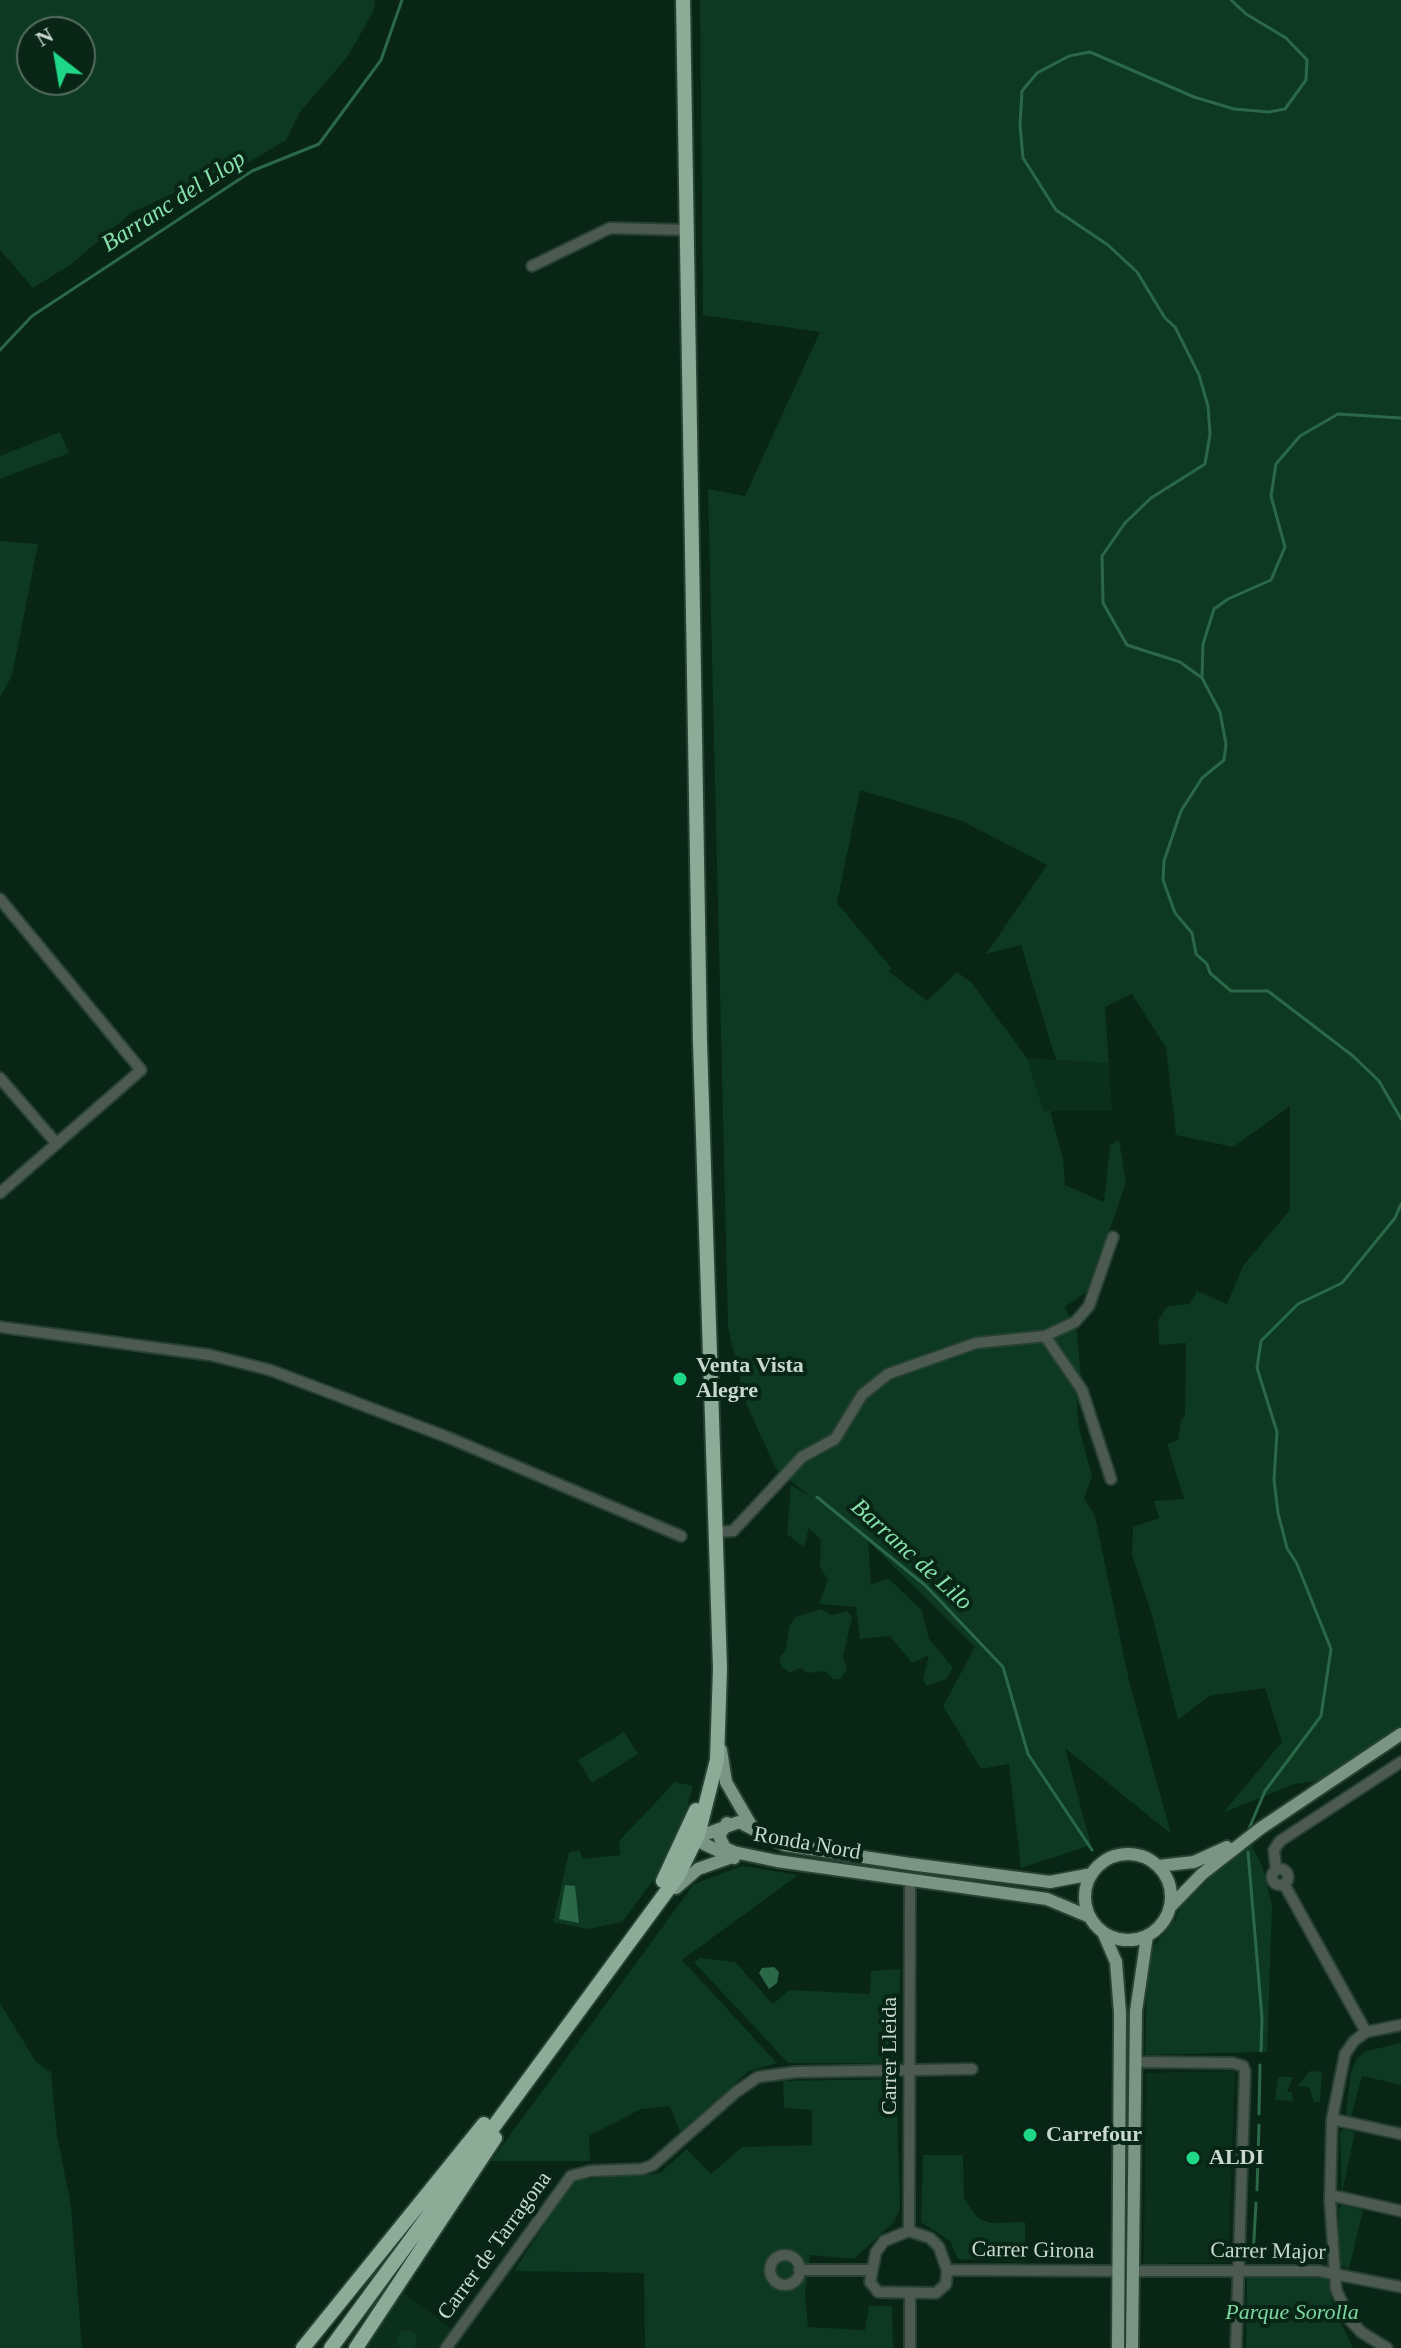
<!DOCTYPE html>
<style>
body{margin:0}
#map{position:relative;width:1401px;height:2348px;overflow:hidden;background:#082516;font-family:Georgia,serif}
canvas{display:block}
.north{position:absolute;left:16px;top:16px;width:80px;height:80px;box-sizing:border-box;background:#082516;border:2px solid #556d60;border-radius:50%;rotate:329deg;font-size:22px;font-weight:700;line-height:32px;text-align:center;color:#c8d8ce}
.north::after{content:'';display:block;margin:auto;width:28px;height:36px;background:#1fd887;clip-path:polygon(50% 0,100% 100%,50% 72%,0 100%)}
</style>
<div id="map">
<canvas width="1401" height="2348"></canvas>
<div class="north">N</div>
</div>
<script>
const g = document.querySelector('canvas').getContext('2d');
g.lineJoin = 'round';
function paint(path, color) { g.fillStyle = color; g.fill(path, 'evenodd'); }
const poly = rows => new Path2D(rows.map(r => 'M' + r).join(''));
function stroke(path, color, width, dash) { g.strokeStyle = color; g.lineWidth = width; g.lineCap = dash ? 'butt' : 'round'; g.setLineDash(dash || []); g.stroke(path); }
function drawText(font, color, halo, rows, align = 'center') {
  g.font = font + ' Georgia,serif'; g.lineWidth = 8; g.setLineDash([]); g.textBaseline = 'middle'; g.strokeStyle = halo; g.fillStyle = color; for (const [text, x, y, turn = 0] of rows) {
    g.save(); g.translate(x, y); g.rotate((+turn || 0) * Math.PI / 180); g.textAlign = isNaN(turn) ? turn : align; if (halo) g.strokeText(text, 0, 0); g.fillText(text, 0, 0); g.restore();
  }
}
const built = poly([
 [1027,1058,1109,1063,1112,1111,1044,1111],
 [1235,2071,1228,2262,1144,2264,1146,2073],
 [396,2287,456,2332,446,2348,356,2348]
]);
const green = poly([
 [0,0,375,0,374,10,348,56,300,112,286,140,251,161,226,168,131,213,70,265,33,288,0,250],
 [80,32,80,80,32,80,32,32],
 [700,0,1401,0,1401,1728,1323,1780,1294,1784,1223,1813,1282,1742,1265,1688,1209,1696,1178,1720,1152,1615,1132,1555,1133,1527,1159,1518,1154,1501,1184,1499,1167,1444,1178,1440,1181,1420,1185,1416,1186,1343,1159,1345,1158,1320,1168,1306,1190,1304,1197,1291,1227,1304,1243,1266,1290,1210,1290,1106,1233,1147,1176,1135,1166,1048,1132,994,1105,1007,1109,1063,1056,1060,1021,945,986,954,1047,865,962,821,860,790,837,903,892,969,888,971,927,1001,957,972,971,982,1027,1058,1044,1111,1050,1111,1063,1159,1065,1185,1104,1202,1110,1145,1119,1140,1126,1183,1088,1291,1065,1307,1077,1332,1081,1379,1077,1403,1079,1428,1092,1477,1084,1498,1095,1516,1129,1681,1171,1834,1065,1748,1091,1845,1021,1868,1009,1764,981,1769,943,1706,975,1647,868,1541,871,1585,888,1578,922,1611,929,1639,953,1668,946,1679,926,1686,923,1678,929,1655,912,1663,890,1636,860,1639,856,1607,819,1604,828,1580,820,1567,821,1540,809,1528,804,1547,787,1534,791,1485,811,1497,776,1469,745,1401,728,1327,708,489,745,496,820,332,703,315],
 [60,432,69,453,0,479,0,456],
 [0,541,38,544,12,676,0,697],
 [821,1609,832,1615,847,1611,852,1617,843,1657,847,1670,840,1679,833,1679,825,1671,807,1673,800,1668,790,1673,781,1666,779,1658,786,1650,789,1626,796,1617],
 [624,1732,638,1754,592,1783,578,1760],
 [675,1782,693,1786,679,1836,668,1861,622,1922,588,1929,553,1922,569,1852,580,1851,582,1859,620,1855,619,1841],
 [1251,1844,1263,1868,1272,1906,1267,2052,1145,2055,1147,1975,1154,1946,1176,1918,1182,1901,1205,1879],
 [742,1866,798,1875,682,1960,777,2063,749,2071,680,2132,670,2106,641,2109,589,2136,590,2161,491,2161,694,1884],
 [700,1958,735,1962,773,2004,789,1990,870,1994,871,1971,900,1969,898,2063,788,2063,694,1962],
 [0,2003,36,2062,51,2072,57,2135,71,2206,82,2348,0,2348],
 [1401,2043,1401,2085,1362,2076,1351,2117,1348,2117,1346,2113,1351,2072,1357,2058,1366,2051],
 [1310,2071,1322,2072,1320,2102,1314,2102,1309,2087,1298,2086],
 [1278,2077,1293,2077,1287,2092,1292,2092,1293,2101,1275,2100],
 [896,2079,900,2208,894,2222,854,2259,810,2255,805,2293,808,2327,865,2330,869,2306,892,2306,893,2348,645,2348,644,2273,514,2271,568,2189,577,2180,660,2173,687,2149,711,2174,742,2147,812,2145,812,2110,784,2108,783,2081],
 [1344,2129,1355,2132,1342,2193,1340,2132],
 [923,2155,963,2155,964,2199,978,2218,990,2223,1025,2222,1025,2262,958,2259,950,2241,921,2222],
 [1342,2205,1363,2210,1349,2269,1339,2264,1339,2208],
 [1247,2277,1327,2277,1333,2306,1353,2348,1246,2348],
 '397 2340a10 10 0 1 1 20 0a10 10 0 1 1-20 0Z'
]);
const water = poly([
 [565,1885,575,1886,579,1923,559,1919],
 [774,1967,779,1972,777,1983,769,1989,759,1973,762,1968]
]);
const stream = poly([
 [1231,0,1246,14,1286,38,1307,60,1306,80,1285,109,1269,112,1234,109,1194,97,1090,52,1069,56,1037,73,1022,91,1020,125,1023,158,1056,210,1108,245,1137,272,1165,318,1175,327,1199,375,1208,406,1210,434,1205,464,1151,498,1125,523,1102,556,1103,603,1127,645,1180,662,1202,678,1220,712,1226,744,1224,760,1202,778,1181,811,1164,861,1163,880,1175,913,1192,933,1196,954,1207,964,1210,973,1231,991,1268,991,1353,1056,1379,1081,1401,1119],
 [0,350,32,316,252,171,319,144,381,60,402,0],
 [1202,678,1203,644,1214,609,1228,599,1271,580,1285,547,1271,496,1276,464,1300,436,1338,414,1401,418],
 [817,1497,926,1586,1003,1667,1028,1754,1092,1850],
 [1248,1831,1265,1791,1321,1716,1331,1649,1297,1564,1287,1548,1278,1513,1274,1480,1277,1432,1257,1368,1261,1341,1298,1304,1342,1283,1395,1218,1401,1204],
 [1248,1852,1262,2018,1261,2051],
 [1259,2114,1260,2065],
 [1257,2190,1259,2125],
 [1253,2256,1256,2203]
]);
const minor = poly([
 [532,266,610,228,687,230],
 [0,899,141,1070,0,1193],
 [0,1078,57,1144],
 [0,1327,210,1355,270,1370,447,1437,681,1536],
 [1045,1336,1082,1390,1111,1479],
 [714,1532,733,1531,802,1457,835,1439,862,1395,888,1374,976,1343,1045,1336,1075,1322,1089,1306,1113,1237],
 [1276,1869,1274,1850,1280,1841,1401,1762],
 '1272 1877a8 8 0 1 1 16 0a8 8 0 1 1-16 0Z',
 [1284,1884,1366,2032],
 [1136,2062,1233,2063,1243,2066,1245,2071,1236,2348],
 [1332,2119,1401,2134],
 [1330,2195,1401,2211],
 [909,2231,910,1881],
 [909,2231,930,2238,939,2247,947,2270,946,2284,936,2293,878,2292,870,2282,876,2252,884,2241,909,2231],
 '770 2270a15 15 0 1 1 30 0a15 15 0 1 1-30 0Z',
 [799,2270,870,2270],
 [947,2270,1119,2271],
 [1133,2271,1319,2271,1401,2287],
 [910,2294,910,2348],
 [446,2348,571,2176,590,2171,642,2169,653,2165,736,2092,758,2077,796,2072,972,2069],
 [1387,2348,1361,2332,1349,2319,1336,2289,1330,2200,1332,2119,1345,2054,1354,2041,1366,2032,1401,2025]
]);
const major = poly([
 [721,1750,726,1782,752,1827],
 [727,1823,719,1836,725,1848,734,1852,777,1861,1047,1899,1090,1917],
 [696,1831,704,1844,734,1858],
 [692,1839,739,1822,784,1845,910,1864,1050,1882,1092,1874],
 '1085 1897a43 43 0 1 1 86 0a43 43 0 1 1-86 0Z',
 [1158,1866,1194,1862,1227,1847],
 [676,1888,698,1869,729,1858],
 [1170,1907,1202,1874,1261,1828,1401,1734],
 [1103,1932,1116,1962,1120,2013,1118,2348],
 [1132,2348,1136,2011,1147,1936]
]);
const highway = poly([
 [663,1881,696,1810],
 [303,2348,484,2124],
 [331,2348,678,1876,698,1835,717,1760,720,1669,700,1042,683,0],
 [356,2348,495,2138]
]);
const markers = [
 [680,1379,8,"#1fd887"],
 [1030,2135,8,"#1fd887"],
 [1193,2158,8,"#1fd887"]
];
const poiNames = [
 ["Venta Vista",696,1366],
 ["Alegre",696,1391],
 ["Carrefour",1046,2135],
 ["ALDI",1209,2158]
];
const streetNames = [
 ["Ronda Nord",807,1844,10],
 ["Carrer Lleida",890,2056,-90],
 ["Carrer de Tarragona",495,2246,-54],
 ["Carrer Girona",1033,2251,1],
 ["Carrer Major",1268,2252,1]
];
const parkNames = [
 ["Parque Sorolla",1292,2313]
];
const waterNames = [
 ["Barranc del Llop",174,202,-33],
 ["Barranc de Lilo",911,1555,42]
];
paint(built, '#0a301c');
paint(green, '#0d3922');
paint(water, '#2b6847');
stroke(stream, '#2b6847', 3);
stroke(minor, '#274233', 14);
stroke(major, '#274233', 16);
stroke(highway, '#274233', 18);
stroke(minor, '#4d5a51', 10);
stroke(major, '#7a9584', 12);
stroke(highway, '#8cac98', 14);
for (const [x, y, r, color] of markers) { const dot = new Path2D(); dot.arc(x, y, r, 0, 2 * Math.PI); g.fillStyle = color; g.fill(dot); stroke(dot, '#082516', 3); }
drawText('bold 22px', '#c8d8ce', '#082516', poiNames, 'left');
drawText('22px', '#c8d8ce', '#082516', streetNames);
drawText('italic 22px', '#7ed7a3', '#082516', parkNames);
drawText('italic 24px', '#88e1ac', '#082516', waterNames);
</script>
